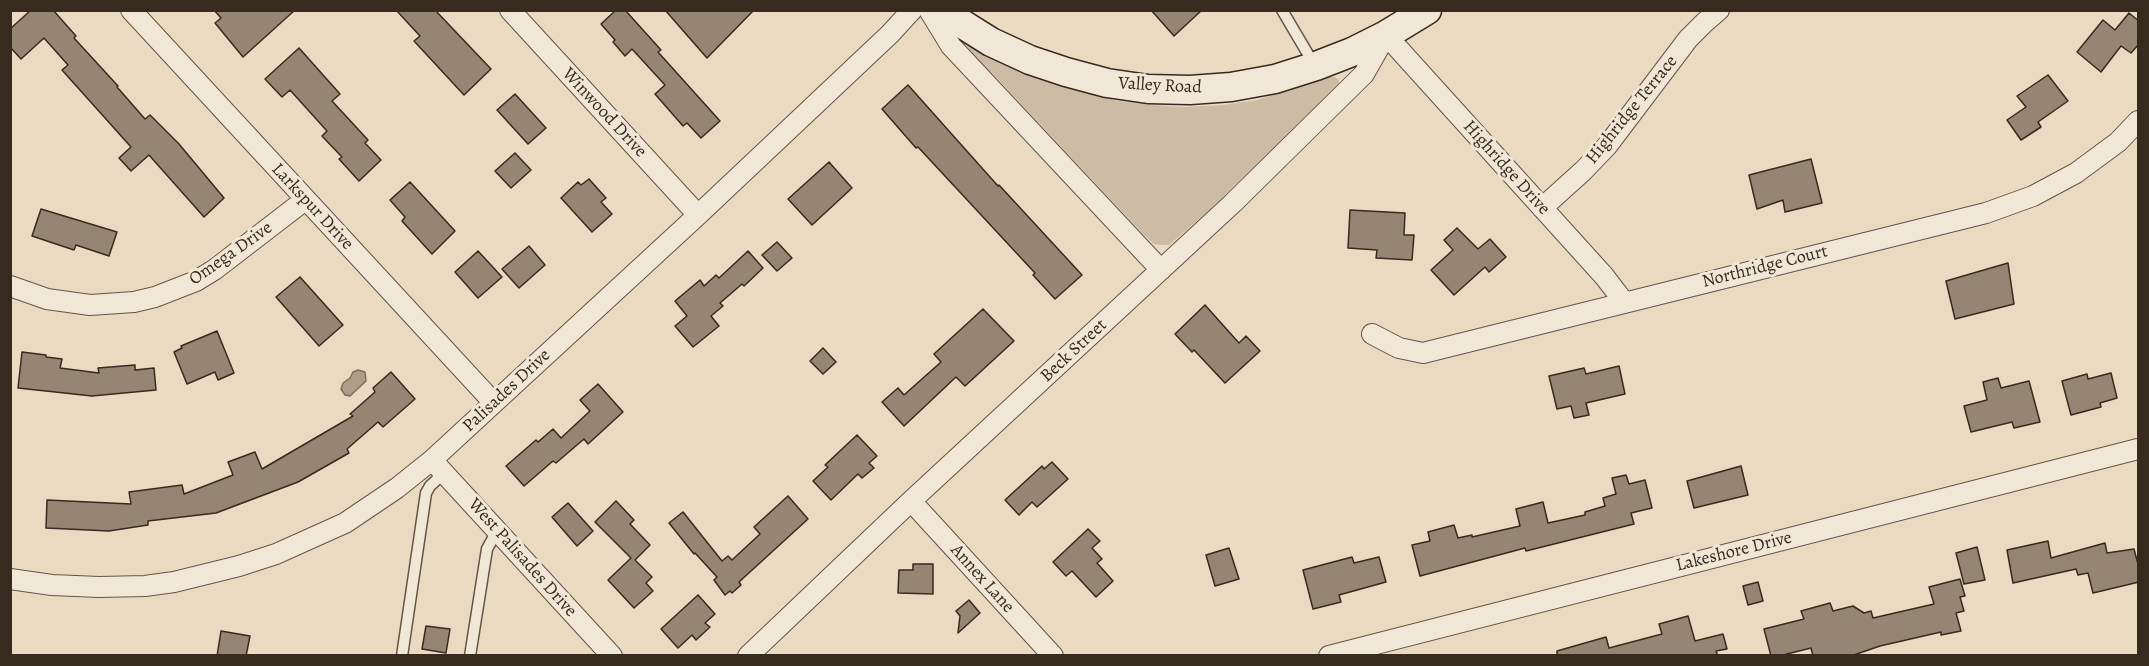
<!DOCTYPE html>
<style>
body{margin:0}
#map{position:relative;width:2149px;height:666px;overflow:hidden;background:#eadac2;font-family:Alegreya,serif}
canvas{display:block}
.frame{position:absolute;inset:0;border:12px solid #372a1e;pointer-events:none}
</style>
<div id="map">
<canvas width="2149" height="666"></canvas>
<div class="frame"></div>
</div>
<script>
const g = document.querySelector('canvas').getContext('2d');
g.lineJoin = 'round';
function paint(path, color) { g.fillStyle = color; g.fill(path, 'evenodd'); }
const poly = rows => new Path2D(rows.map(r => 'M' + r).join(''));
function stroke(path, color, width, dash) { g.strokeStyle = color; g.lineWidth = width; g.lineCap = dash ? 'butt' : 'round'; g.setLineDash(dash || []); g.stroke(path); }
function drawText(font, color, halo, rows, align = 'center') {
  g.font = font + ' Alegreya,serif'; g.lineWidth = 6; g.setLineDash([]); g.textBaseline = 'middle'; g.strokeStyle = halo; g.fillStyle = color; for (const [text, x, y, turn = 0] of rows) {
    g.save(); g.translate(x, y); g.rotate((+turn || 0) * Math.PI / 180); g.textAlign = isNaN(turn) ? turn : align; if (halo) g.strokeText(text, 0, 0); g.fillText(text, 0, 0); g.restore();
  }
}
const green = poly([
 [969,46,1018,69,1069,88,1118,101,1152,105,1184,107,1223,105,1257,100,1329,77,1335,77,1339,80,1339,86,1206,213,1169,245,1161,245,1154,244,1144,235,991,72,979,66,964,47]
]);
const water = poly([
 [358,370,365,372,366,381,350,396,345,395,341,389,343,383,350,378,353,372,358,370]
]);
const building = poly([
 [31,10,53,10,76,36,74,38,118,86,117,87,145,119,150,115,179,144,224,198,204,217,149,155,131,171,119,158,131,147,62,70,68,65,44,38,21,59,10,47,10,29,31,10],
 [214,10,295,10,243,57,215,23,221,18,214,10],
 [396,10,435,10,491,69,464,95,414,41,420,36,396,10],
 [616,10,625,10,661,50,658,52,720,121,701,138,687,123,683,126,655,94,665,85,632,49,625,56,613,42,615,40,601,24,616,10],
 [665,10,754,10,707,58,665,10],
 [1151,10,1202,10,1174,36,1151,10],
 [2129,13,2139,21,2139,44,2131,53,2121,46,2101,72,2077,52,2103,20,2115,30,2129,13],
 [299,48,340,94,332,101,368,140,365,143,381,160,359,181,339,159,342,157,322,136,327,131,290,90,282,97,265,79,299,48],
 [2048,75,2068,101,2038,122,2041,127,2021,140,2007,120,2026,107,2017,96,2048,75],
 [908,85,998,186,999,185,1082,275,1055,299,1033,275,1035,273,918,147,916,148,882,109,908,85],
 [515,94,546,128,528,144,497,110,515,94],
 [515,153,531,170,511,188,495,171,515,153],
 [1811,159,1822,203,1785,212,1783,200,1757,209,1749,175,1811,159],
 [829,162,852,188,812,225,788,199,829,162],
 [589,179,606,198,601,202,612,214,592,232,561,198,578,182,581,185,589,179],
 [410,182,455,231,432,254,402,221,405,217,390,200,410,182],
 [41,209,117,232,109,256,76,245,74,250,32,236,41,209],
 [1350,210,1405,213,1404,235,1414,235,1412,260,1376,258,1377,250,1348,248,1350,210],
 [1457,228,1478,249,1490,239,1506,257,1489,272,1485,267,1454,295,1431,270,1453,250,1444,240,1457,228],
 [777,242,792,258,777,271,762,255,777,242],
 [529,246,545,265,519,288,502,269,529,246],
 [478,251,502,277,478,298,455,272,478,251],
 [748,251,763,268,744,286,742,284,720,303,723,306,711,316,719,326,693,347,675,326,687,316,675,301,700,280,704,286,716,275,719,278,748,251],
 [2008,263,2014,304,1955,319,1946,281,2008,263],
 [300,277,343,325,319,346,276,297,300,277],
 [1205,305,1239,343,1246,336,1260,351,1225,383,1194,350,1192,352,1175,334,1205,305],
 [983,309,1014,341,965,386,956,377,904,426,882,402,898,388,904,395,941,362,934,354,983,309],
 [217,331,234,373,218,380,215,372,187,384,174,352,182,348,181,346,217,331],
 [823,348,836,362,823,374,810,361,823,348],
 [22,352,46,355,46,357,62,359,60,368,99,373,98,368,135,365,135,370,154,368,156,390,92,396,18,388,22,352],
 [1619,366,1625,394,1586,403,1589,415,1574,418,1571,406,1557,409,1549,376,1584,368,1586,374,1619,366],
 [391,372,415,399,383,427,378,422,347,449,349,453,298,482,216,513,148,521,148,525,109,531,46,528,47,500,131,504,129,492,182,485,184,494,233,475,228,462,255,452,262,469,353,416,350,414,375,392,373,388,391,372],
 [2111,373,2117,398,2100,403,2101,407,2071,415,2062,381,2087,374,2088,379,2111,373],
 [1998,378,2001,388,2029,381,2040,422,2014,428,2012,422,1971,432,1964,406,1987,400,1983,382,1998,378],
 [598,384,623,412,588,444,584,439,556,463,553,461,524,486,506,466,536,440,538,442,553,429,561,438,590,411,580,400,598,384],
 [857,435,877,456,869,463,874,468,862,478,858,474,831,500,813,481,828,467,825,465,857,435],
 [1052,462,1068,479,1037,507,1032,502,1019,515,1005,500,1042,466,1044,469,1052,462],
 [1741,466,1748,495,1694,508,1687,481,1741,466],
 [1626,475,1629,484,1645,480,1652,508,1631,513,1634,524,1526,551,1525,548,1420,576,1412,545,1430,541,1428,532,1454,525,1458,538,1472,535,1472,537,1520,526,1516,509,1543,502,1548,523,1585,515,1585,512,1605,506,1603,498,1616,494,1612,478,1626,475],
 [788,496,808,519,739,582,741,585,732,593,730,591,725,595,714,580,717,577,695,553,694,554,669,523,683,512,722,561,728,556,732,560,760,534,754,527,788,496],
 [616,501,634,520,630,524,650,545,635,560,652,577,646,583,653,591,634,608,608,580,631,558,595,522,616,501],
 [568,503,593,531,577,546,552,517,568,503],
 [1088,529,1100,541,1092,548,1102,559,1097,563,1113,581,1096,597,1072,571,1066,576,1053,562,1088,529],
 [2048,541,2051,558,2105,543,2107,553,2134,549,2139,568,2139,582,2093,593,2088,573,2078,575,2076,569,2013,583,2007,550,2048,541],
 [1977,547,1985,580,1964,584,1956,553,1977,547],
 [1229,548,1239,579,1215,586,1206,555,1229,548],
 [1352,557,1354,563,1379,557,1386,582,1339,595,1341,602,1313,609,1303,570,1352,557],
 [913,564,933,564,933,594,898,593,899,570,913,570,913,564],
 [1960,579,1965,596,1960,597,1964,611,1956,613,1961,631,1941,635,1941,632,1880,646,1851,656,1813,656,1811,648,1779,656,1771,656,1764,629,1804,619,1801,611,1830,603,1833,611,1853,606,1864,613,1871,611,1873,618,1934,604,1929,587,1960,579],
 [1758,582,1763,601,1748,605,1743,586,1758,582],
 [698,595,715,614,705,623,710,627,696,640,692,635,678,648,661,629,698,595],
 [969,600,980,613,958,633,960,616,956,611,969,600],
 [1688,616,1695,641,1723,634,1727,649,1716,651,1718,656,1557,656,1557,651,1606,637,1609,648,1662,634,1659,624,1688,616],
 [426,626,450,629,446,653,422,649,426,626],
 [221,631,250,636,246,656,217,656,221,631]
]);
const lane = poly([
 [1282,10,1315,66],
 [402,656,426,493,430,486,444,473],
 [470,656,487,549,497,531]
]);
const street = poly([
 [131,10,494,403],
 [510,10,698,215],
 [929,10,951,46,1161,270],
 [1542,208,1583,171,1607,146,1688,39,1704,23,1719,10],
 [10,286,47,299,90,305,134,302,155,297,196,281,214,270,305,200],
 [1372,334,1399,348,1423,353,1986,213,2033,196,2076,173,2118,142,2138,121],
 [432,460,612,656],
 [911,501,1053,656],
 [10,579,52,585,99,587,145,586,174,582,239,566,276,554,345,523,397,488,432,460,698,215,890,34,912,10],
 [748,656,911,501,1233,203,1364,74,1386,35,1604,276,1624,302],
 [1329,656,2138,449]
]);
const secondary = poly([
 [940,10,991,42,1030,60,1066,72,1107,83,1148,89,1190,90,1231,87,1275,79,1316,66,1352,52,1386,35,1427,10]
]);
const streetNames = [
 ["Valley Road",1160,86,3],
 ["Highridge Terrace",1632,110,-51],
 ["Winwood Drive",604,113,47],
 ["Highridge Drive",1506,168,48],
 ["Larkspur Drive",312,207,47],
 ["Omega Drive",231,254,-35],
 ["Northridge Court",1765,267,-14],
 ["Beck Street",1074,351,-43],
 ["Palisades Drive",507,391,-43],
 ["Lakeshore Drive",1734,552,-14],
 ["West Palisades Drive",522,558,48],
 ["Annex Lane",982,579,48]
];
paint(green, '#ccbca6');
paint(water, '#ad9e8a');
stroke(water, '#7e705f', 1.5);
paint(building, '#948673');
stroke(building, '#372a1e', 1.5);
stroke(lane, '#645647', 13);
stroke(street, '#645647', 22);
stroke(secondary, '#372a1e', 31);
stroke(lane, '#f1e7d7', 10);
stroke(street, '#f1e7d7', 20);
stroke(secondary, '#f1e7d7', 28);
drawText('18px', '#372a1e', '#f1e7d7', streetNames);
</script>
